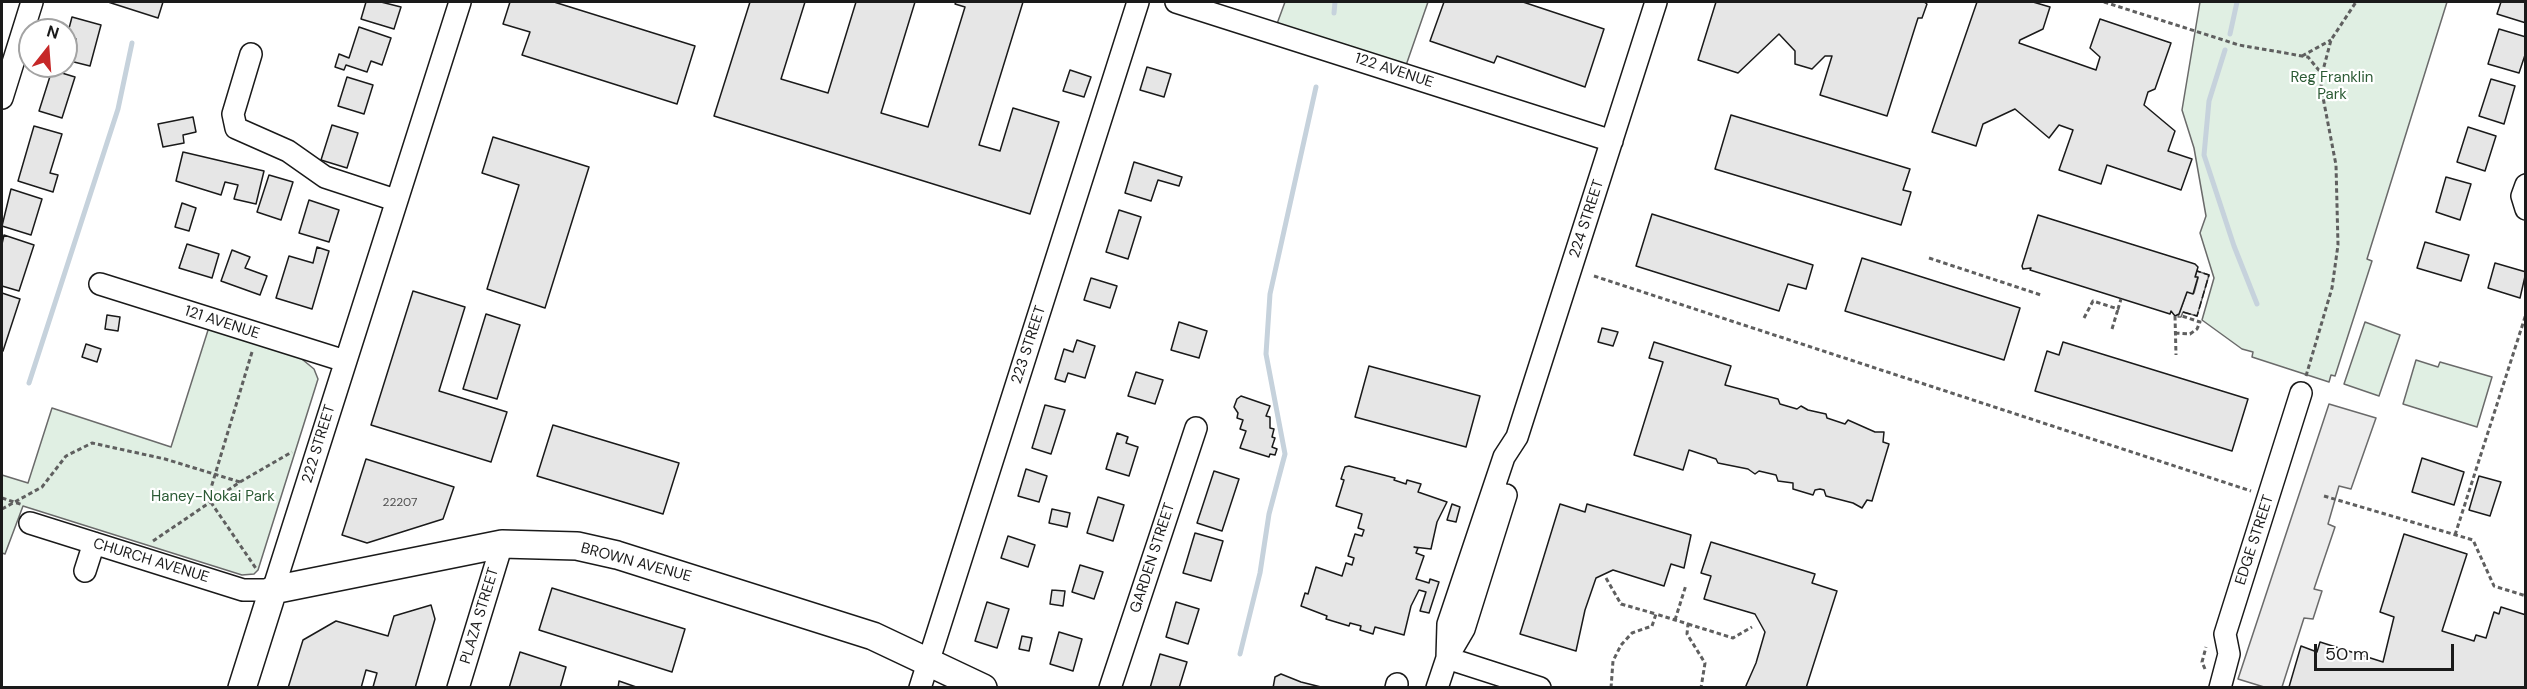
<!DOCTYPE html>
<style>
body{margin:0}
#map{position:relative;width:2527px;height:689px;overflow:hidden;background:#fff;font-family:"DM Sans",sans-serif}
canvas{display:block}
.frame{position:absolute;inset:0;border:3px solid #1a1a1a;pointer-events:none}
.north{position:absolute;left:18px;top:18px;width:60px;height:60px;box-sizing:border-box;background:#fff;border:2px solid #a3a3a3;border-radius:50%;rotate:17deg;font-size:16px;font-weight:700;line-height:24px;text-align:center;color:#1a1a1a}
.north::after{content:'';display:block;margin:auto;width:21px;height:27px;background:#c62828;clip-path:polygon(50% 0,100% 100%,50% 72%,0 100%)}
.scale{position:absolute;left:2314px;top:644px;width:140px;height:27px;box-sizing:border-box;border:3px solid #1a1a1a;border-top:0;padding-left:8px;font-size:18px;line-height:21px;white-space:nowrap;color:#1a1a1a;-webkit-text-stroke:4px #fff;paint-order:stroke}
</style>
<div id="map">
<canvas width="2527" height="689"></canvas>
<div class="frame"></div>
<div class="north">N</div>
<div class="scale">50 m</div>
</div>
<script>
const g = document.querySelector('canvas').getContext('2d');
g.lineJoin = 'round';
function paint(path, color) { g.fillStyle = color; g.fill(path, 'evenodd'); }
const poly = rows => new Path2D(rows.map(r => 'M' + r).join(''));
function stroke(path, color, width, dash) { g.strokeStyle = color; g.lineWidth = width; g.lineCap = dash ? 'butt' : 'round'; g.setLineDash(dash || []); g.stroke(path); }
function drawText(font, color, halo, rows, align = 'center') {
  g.font = font + ' "DM Sans",sans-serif'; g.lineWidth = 4.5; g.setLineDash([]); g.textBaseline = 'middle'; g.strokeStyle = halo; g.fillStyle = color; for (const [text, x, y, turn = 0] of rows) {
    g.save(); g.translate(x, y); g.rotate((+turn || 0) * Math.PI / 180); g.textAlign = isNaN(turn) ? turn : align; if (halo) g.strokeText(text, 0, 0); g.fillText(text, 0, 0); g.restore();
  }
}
const green = poly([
 [1285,2,1428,2,1403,74,1274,32,1285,2],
 [2200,2,2447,2,2367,259,2372,261,2335,376,2331,375,2329,382,2252,357,2253,352,2242,349,2202,320,2214,278,2200,233,2206,216,2194,148,2182,110,2200,2],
 [2365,322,2400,335,2379,396,2344,384,2365,322],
 [209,327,297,355,314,369,318,379,258,570,254,574,242,575,23,506,5,554,2,553,2,475,28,483,52,408,171,447,209,327],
 [2416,360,2438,367,2440,362,2492,377,2477,427,2403,404,2416,360]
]);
const parking = poly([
 [2197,271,2209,275,2197,316,2183,312,2181,317,2178,317,2187,292,2194,293,2198,278,2195,277,2197,271],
 [2329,404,2376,418,2351,489,2339,486,2328,524,2335,527,2314,589,2322,591,2313,619,2304,618,2282,687,2264,687,2238,679,2329,404]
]);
const stream = poly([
 [1334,13,1335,2],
 [2230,34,2237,2],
 [2225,50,2209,101,2204,155,2234,246,2257,304],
 [29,383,118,109,132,43],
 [1240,654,1260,573,1269,514,1285,454,1266,354,1270,294,1316,87]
]);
const building = poly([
 [108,2,163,2,158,18,108,2],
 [366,2,381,2,401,7,394,29,361,19,366,2],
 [510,2,554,2,695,46,677,104,522,55,530,32,503,24,510,2],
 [750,2,805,2,781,79,828,93,856,2,915,2,881,113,928,127,965,7,955,4,956,2,1023,2,979,145,1000,151,1013,108,1059,122,1030,214,714,116,750,2],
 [1444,2,1523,2,1604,29,1585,87,1497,56,1494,63,1430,41,1444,2],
 [1716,2,1924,2,1927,4,1922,18,1918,18,1887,116,1820,95,1832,56,1825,56,1812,69,1795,64,1795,51,1779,34,1738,73,1698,60,1716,2],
 [1977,2,2033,2,2050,7,2043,29,2020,40,2019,43,2096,70,2100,57,2090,48,2100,19,2171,43,2155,89,2148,92,2144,105,2175,131,2168,151,2192,159,2181,190,2107,165,2101,184,2059,170,2073,130,2059,125,2049,138,2015,109,1983,124,1976,146,1932,132,1977,2],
 [2501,2,2526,2,2526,23,2497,14,2501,2],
 [72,17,101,25,90,66,70,61,76,39,67,36,72,17],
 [359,27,391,38,382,65,371,61,367,72,346,65,344,70,335,67,339,54,349,58,359,27],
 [2499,29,2526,37,2526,52,2519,73,2488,64,2499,29],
 [1147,67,1171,74,1164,97,1140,90,1147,67],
 [52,70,75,77,62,118,39,111,52,70],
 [1070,70,1091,77,1084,97,1063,91,1070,70],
 [347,77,373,85,364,114,338,106,347,77],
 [2491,79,2515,86,2504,124,2479,116,2491,79],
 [1731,115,1910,169,1903,190,1911,192,1901,225,1715,169,1731,115],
 [193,117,196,132,183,135,184,143,163,147,158,124,193,117],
 [332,125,358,133,347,168,321,160,332,125],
 [34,126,62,134,50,173,58,175,53,192,18,181,34,126],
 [2468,127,2496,136,2485,171,2457,162,2468,127],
 [493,137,589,167,545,308,487,289,519,185,482,173,493,137],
 [183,152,264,171,256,204,234,199,238,185,225,182,221,195,176,181,183,152],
 [1134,162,1182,177,1179,186,1158,180,1151,201,1125,193,1134,162],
 [269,175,293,182,281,220,257,212,269,175],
 [2446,177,2471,184,2460,220,2436,212,2446,177],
 [11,189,42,199,31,235,2,226,11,189],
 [309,200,339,210,329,242,299,233,309,200],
 [182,203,196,208,189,231,175,227,182,203],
 [1119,210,1141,217,1128,259,1106,252,1119,210],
 [1652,214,1813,265,1806,289,1788,284,1779,311,1636,266,1652,214],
 [2038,215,2195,264,2198,267,2195,277,2198,277,2193,294,2187,292,2179,314,2175,316,2171,311,2170,314,2030,270,2031,268,2023,269,2022,266,2038,215],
 [4,235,34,245,19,291,2,286,2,244,4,235],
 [2425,242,2469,255,2461,281,2417,268,2425,242],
 [187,244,219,254,212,278,179,268,187,244],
 [317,247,329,251,312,309,276,298,289,256,313,263,317,247],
 [232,250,250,257,245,268,267,276,260,295,221,281,232,250],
 [1862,258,2020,308,2004,360,1845,311,1862,258],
 [2495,263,2526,272,2520,298,2488,288,2495,263],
 [1091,278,1117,286,1110,308,1084,300,1091,278],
 [413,291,465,307,439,391,507,412,491,462,371,425,413,291],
 [2,293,20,299,3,351,2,351,2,293],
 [486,314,520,325,497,399,463,389,486,314],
 [107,315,120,317,118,331,105,329,107,315],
 [1179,322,1207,331,1199,358,1171,350,1179,322],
 [1602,328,1618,332,1613,346,1598,342,1602,328],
 [1077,340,1095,346,1085,378,1068,373,1065,382,1055,379,1064,349,1073,352,1077,340],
 [1654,342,1731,366,1725,385,1778,399,1780,404,1797,409,1801,406,1808,410,1826,414,1827,418,1845,424,1848,420,1875,432,1884,432,1883,442,1889,444,1872,501,1867,500,1862,508,1853,503,1826,496,1824,490,1820,489,1815,490,1813,495,1793,489,1793,483,1778,481,1776,475,1759,471,1755,474,1748,469,1718,463,1716,459,1689,450,1683,470,1634,455,1663,362,1649,358,1654,342],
 [2063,342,2248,399,2232,451,2035,391,2047,351,2059,355,2063,342],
 [86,344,101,349,97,362,82,357,86,344],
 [1369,366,1480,396,1466,447,1355,417,1369,366],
 [1136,372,1163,380,1155,404,1128,396,1136,372],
 [1241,396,1270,406,1266,416,1270,417,1270,428,1274,429,1272,437,1275,438,1272,447,1277,449,1275,455,1270,454,1269,457,1240,448,1246,431,1240,429,1243,420,1237,418,1238,413,1234,407,1237,399,1241,396],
 [1045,405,1065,410,1051,454,1032,448,1045,405],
 [553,425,679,463,663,514,537,476,553,425],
 [1117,433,1128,437,1126,443,1138,447,1129,476,1106,469,1117,433],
 [2422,458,2464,472,2454,505,2412,492,2422,458],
 [366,459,454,487,443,519,367,543,342,535,366,459],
 [1349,466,1395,478,1394,480,1406,484,1407,480,1421,484,1418,492,1447,502,1437,522,1431,549,1414,547,1418,548,1416,553,1424,556,1416,579,1429,583,1430,579,1439,582,1429,613,1420,611,1426,592,1419,590,1411,606,1404,635,1375,627,1373,634,1360,630,1361,626,1350,623,1349,626,1326,619,1327,616,1301,606,1305,593,1308,594,1316,567,1342,576,1346,563,1352,565,1354,558,1348,556,1355,534,1362,536,1364,530,1358,528,1362,514,1336,506,1344,480,1341,479,1345,467,1349,466],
 [1026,469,1047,476,1039,502,1018,496,1026,469],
 [1214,471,1239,479,1222,531,1197,523,1214,471],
 [2479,476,2501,482,2490,516,2469,510,2479,476],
 [1098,497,1124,505,1113,541,1087,533,1098,497],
 [1452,504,1460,507,1456,522,1447,520,1452,504],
 [1560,504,1585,512,1587,504,1691,535,1684,568,1671,564,1664,586,1613,570,1596,578,1585,610,1576,651,1520,634,1560,504],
 [1052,509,1070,513,1067,527,1049,523,1052,509],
 [1195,533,1223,541,1211,581,1183,573,1195,533],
 [2404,534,2467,554,2442,631,2474,641,2476,635,2486,638,2494,612,2499,614,2501,607,2526,615,2526,688,2289,687,2301,646,2317,652,2320,642,2383,662,2394,617,2380,612,2404,534],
 [1008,536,1035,545,1028,567,1001,558,1008,536],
 [1711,542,1815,574,1812,583,1837,591,1806,688,1745,688,1756,663,1765,632,1755,614,1704,599,1711,576,1701,573,1711,542],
 [1080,565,1103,572,1094,599,1072,592,1080,565],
 [552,588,685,629,672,672,539,630,552,588],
 [1052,590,1065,591,1063,606,1050,604,1052,590],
 [987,602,1009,609,997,648,975,641,987,602],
 [1176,602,1199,609,1188,644,1166,637,1176,602],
 [431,605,435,619,415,688,373,687,377,673,366,670,361,688,288,688,303,640,336,621,388,636,394,616,431,605],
 [1059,632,1082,639,1073,671,1050,664,1059,632],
 [1022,636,1032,638,1029,651,1019,649,1022,636],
 [520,652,566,667,560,688,509,688,520,652],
 [1160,654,1187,662,1179,688,1150,688,1160,654],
 [1281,674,1301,682,1325,688,1273,688,1275,677,1281,674],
 [619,681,639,688,618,688,619,681]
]);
const path = poly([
 [2104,2,2239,45,2308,57,2322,74],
 [2302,56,2331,40],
 [1929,258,2041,295],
 [1594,276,2251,491],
 [2175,316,2176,355],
 [2084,318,2093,301,2118,309,2121,299],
 [2112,329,2118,309],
 [2175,333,2190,334,2197,329,2200,322,2182,316],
 [252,352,208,498,257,570],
 [2306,376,2332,288,2338,245,2336,165,2321,87,2322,74,2331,40,2356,2],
 [2324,496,2473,540,2494,586,2526,596],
 [2,498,23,505],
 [2,509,42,487,66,456,92,443,165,459,240,482],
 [2455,535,2526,314],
 [153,541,240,482,292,452],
 [1606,578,1621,604,1656,614],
 [1675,620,1686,585],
 [1688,624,1733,638,1752,627],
 [2205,669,2202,662,2206,647],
 [1611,688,1613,661,1621,645,1632,633,1652,626,1656,614,1688,624,1687,634,1705,663,1701,688]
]);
const minor = poly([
 [1176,2,1612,141],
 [251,54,233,114,236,128,288,151,325,177,395,200],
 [2,98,32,2],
 [2526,185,2522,196,2526,209],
 [100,284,345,361],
 [1506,495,1464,629,1447,658,1540,688],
 [30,523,243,590,273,590,460,2],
 [85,571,94,543],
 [458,688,502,544],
 [920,688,1138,2],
 [1110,688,1196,428],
 [1396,688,1397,684],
 [1437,688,1447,658,1448,624,1504,457,1517,437,1656,2],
 [2220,688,2229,654,2225,634,2301,393]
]);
const major = poly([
 [242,688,273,590,502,544,577,546,617,555,873,636,983,688]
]);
const fence = poly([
 [2183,312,2197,316,2209,275,2197,271]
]);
const numberNames = [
 ["22207",400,503]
];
const streetNames = [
 ["122 AVENUE",1394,71,18],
 ["224 STREET",1587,219,-72],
 ["121 AVENUE",222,323,18],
 ["223 STREET",1029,345,-72],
 ["222 STREET",319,444,-73],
 ["EDGE STREET",2255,540,-72],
 ["GARDEN STREET",1153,558,-72],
 ["CHURCH AVENUE",151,561,17],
 ["BROWN AVENUE",636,563,15],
 ["PLAZA STREET",480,616,-73]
];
const parkNames = [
 ["Reg Franklin",2332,78],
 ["Park",2332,95],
 ["Haney-Nokai Park",213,497]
];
paint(green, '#e0efe3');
stroke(green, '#6a6a6a', 1.5);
paint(parking, '#ededed');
stroke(parking, '#6a6a6a', 1.5);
stroke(stream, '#c6d2dc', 5);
paint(building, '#e6e6e6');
stroke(building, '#1a1a1a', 1.5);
stroke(minor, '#1a1a1a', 24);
stroke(major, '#1a1a1a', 30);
stroke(path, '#5f5f5f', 3, [4.5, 3]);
stroke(minor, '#fff', 21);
stroke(major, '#fff', 27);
stroke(fence, '#1a1a1a', 1.5, [8, 3]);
drawText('12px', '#4d4d4d', null, numberNames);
drawText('15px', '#1a1a1a', '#fff', streetNames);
drawText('15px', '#2b5a34', '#fff', parkNames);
</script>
